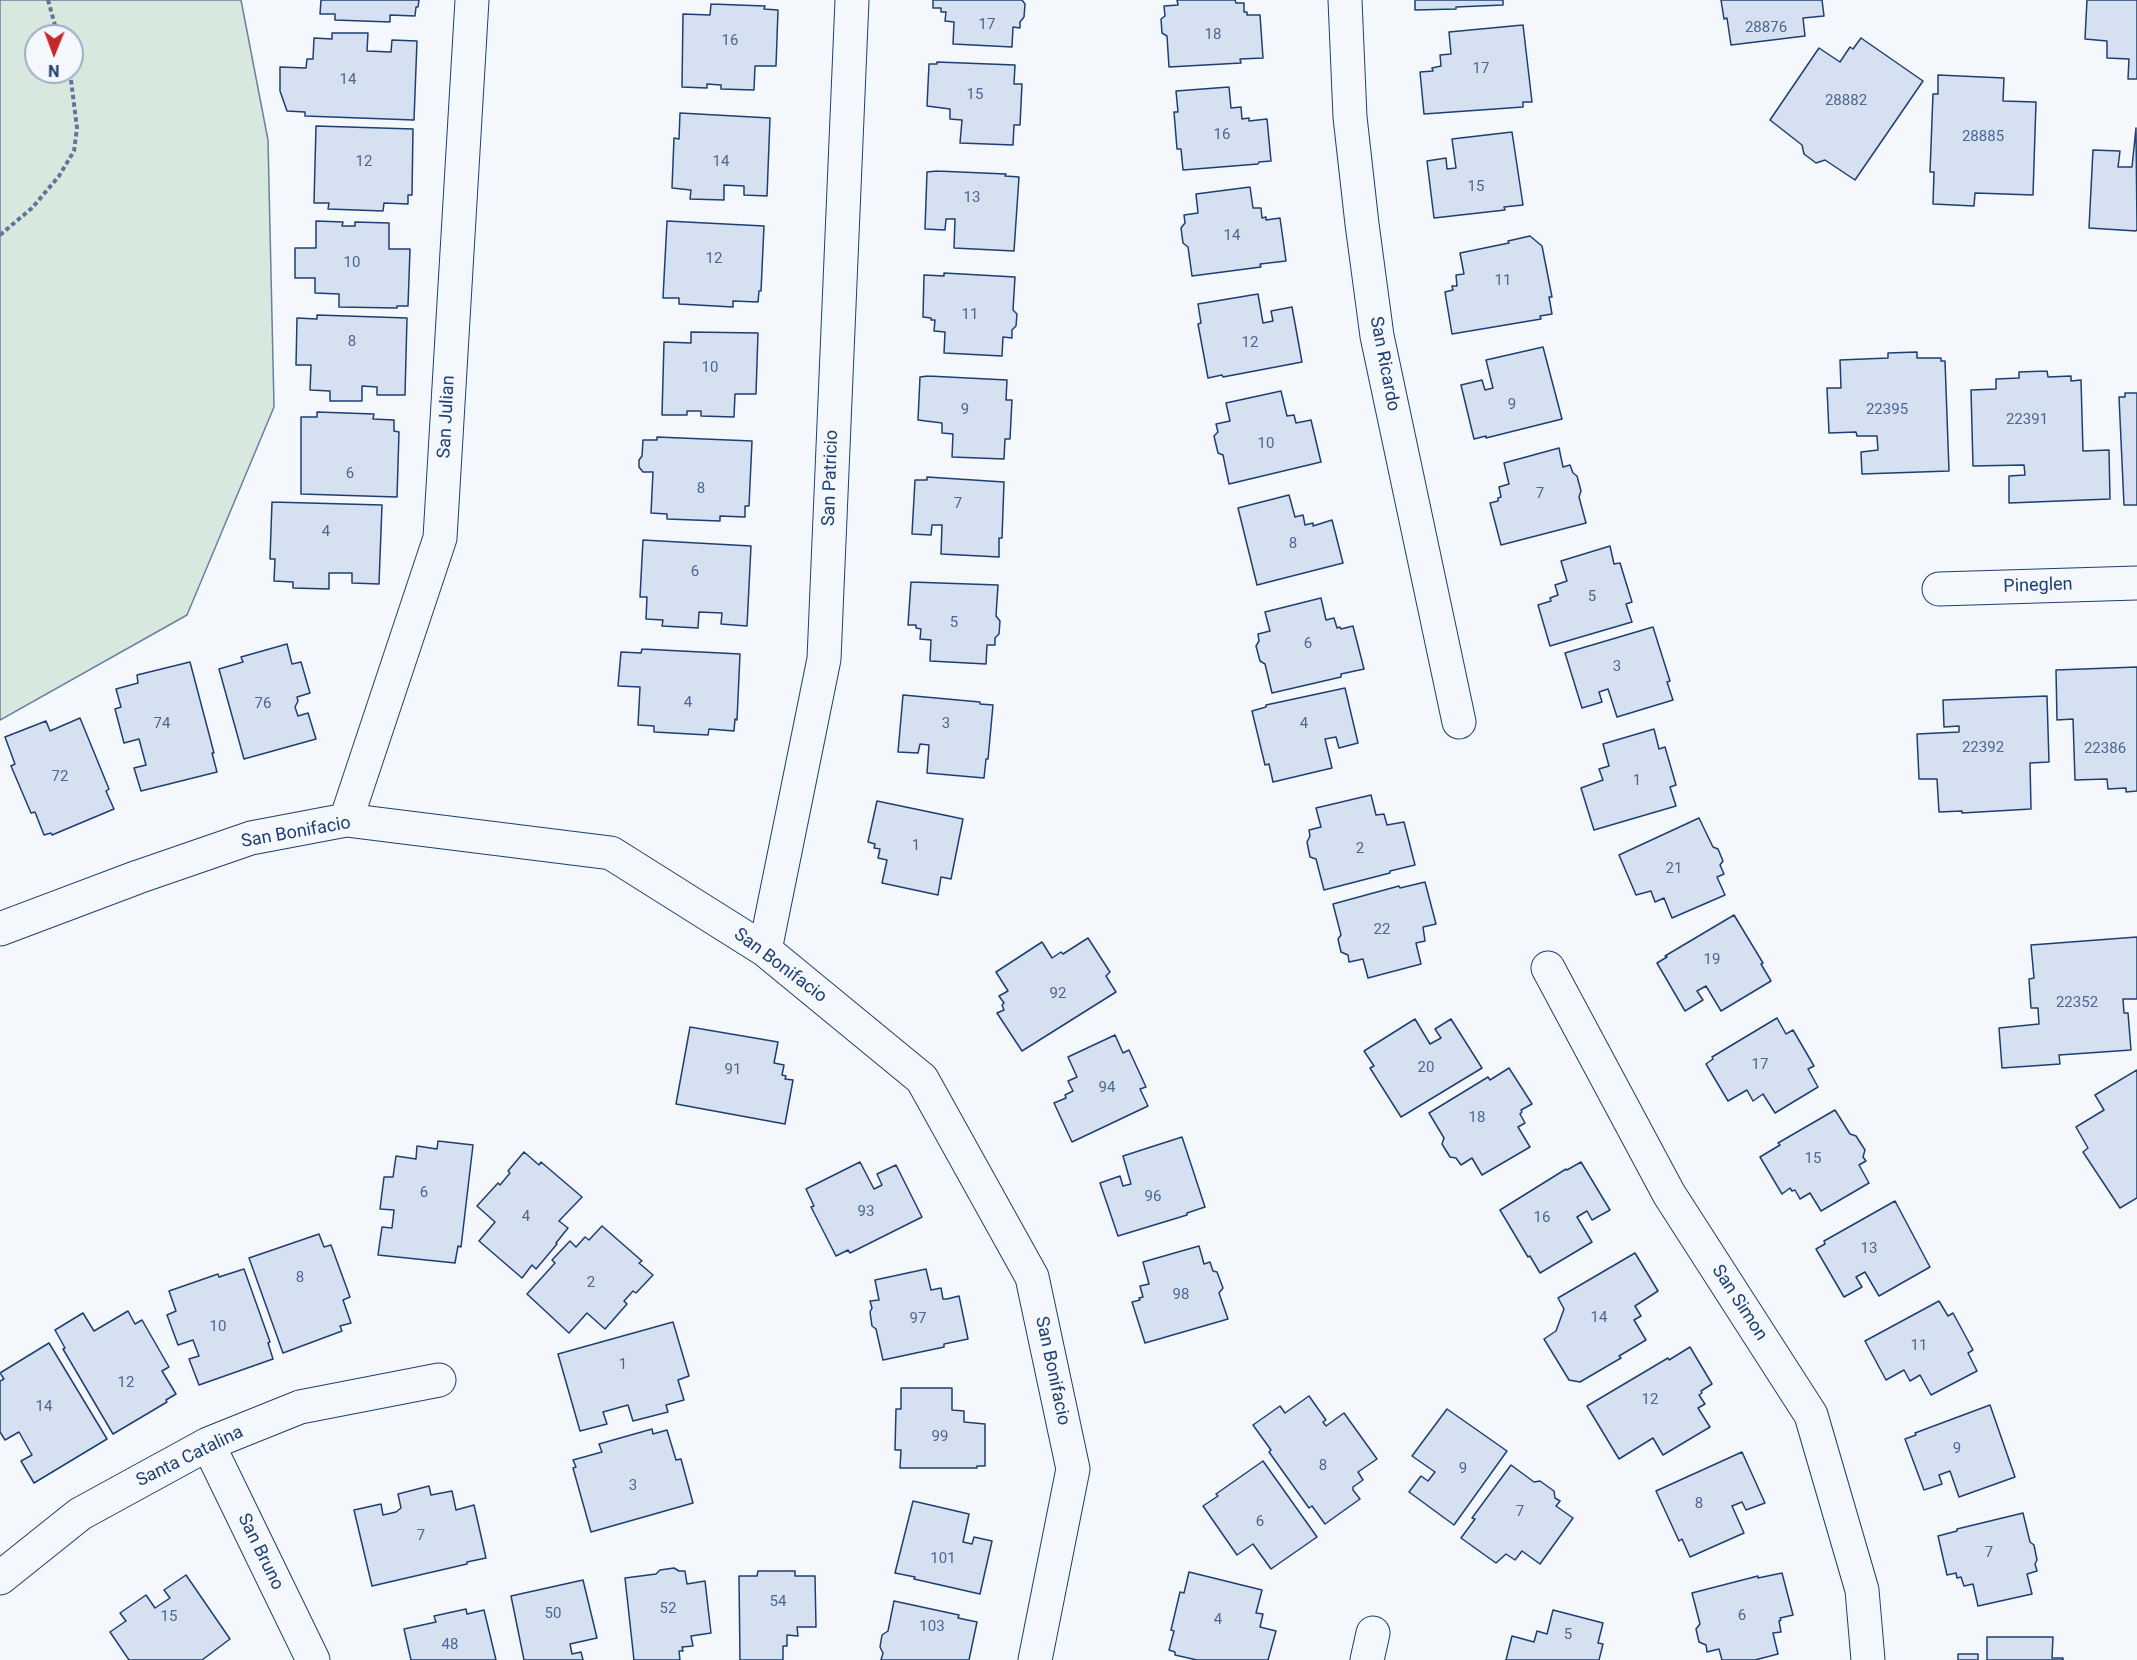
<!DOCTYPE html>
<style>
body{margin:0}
#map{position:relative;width:2137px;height:1660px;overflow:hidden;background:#f4f7fb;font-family:Roboto,sans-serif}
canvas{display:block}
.north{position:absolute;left:24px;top:24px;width:60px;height:60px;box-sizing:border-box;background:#f4f7fb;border:2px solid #9eadc5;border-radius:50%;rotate:181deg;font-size:16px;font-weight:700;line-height:24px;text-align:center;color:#1d3f73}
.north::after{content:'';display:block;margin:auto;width:21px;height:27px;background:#c62828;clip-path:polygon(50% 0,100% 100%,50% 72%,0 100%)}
</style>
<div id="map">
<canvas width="2137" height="1660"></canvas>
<div class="north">N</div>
</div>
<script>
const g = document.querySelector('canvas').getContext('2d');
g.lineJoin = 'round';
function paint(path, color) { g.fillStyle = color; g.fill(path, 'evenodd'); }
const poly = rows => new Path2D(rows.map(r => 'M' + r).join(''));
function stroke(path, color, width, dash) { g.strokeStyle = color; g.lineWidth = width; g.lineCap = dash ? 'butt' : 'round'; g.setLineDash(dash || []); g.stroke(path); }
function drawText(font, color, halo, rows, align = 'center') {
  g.font = font + ' Roboto,sans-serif'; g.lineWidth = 4.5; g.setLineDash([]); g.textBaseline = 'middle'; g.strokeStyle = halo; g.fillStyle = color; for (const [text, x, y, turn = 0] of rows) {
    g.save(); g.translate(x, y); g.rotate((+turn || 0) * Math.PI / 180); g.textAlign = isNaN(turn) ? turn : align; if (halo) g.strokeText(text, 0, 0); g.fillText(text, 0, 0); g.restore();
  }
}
const green = poly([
 [0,0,241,0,268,140,274,407,187,615,0,720,0,0],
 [36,36,72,36,72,72,36,72,36,36]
]);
const building = poly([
 [321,0,419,0,418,7,416,7,415,16,390,15,390,22,335,20,335,14,320,14,321,0],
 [933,0,1022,0,1025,4,1024,17,1020,22,1020,28,1013,27,1012,47,953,44,954,22,945,21,946,12,941,12,941,8,933,8,933,0],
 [1177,0,1235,0,1236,3,1244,3,1244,12,1247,12,1247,15,1260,15,1263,58,1240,59,1241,63,1169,67,1167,36,1162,33,1161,19,1165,16,1164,6,1178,5,1177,0],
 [1415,0,1503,0,1503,5,1456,7,1456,9,1415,10,1415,0],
 [1721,0,1822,0,1824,16,1803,18,1805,36,1731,45,1727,18,1724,19,1721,0],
 [2087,0,2137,0,2137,79,2128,79,2129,59,2107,58,2107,41,2085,39,2087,0],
 [711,4,765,6,764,9,778,10,776,66,755,66,754,90,721,89,721,85,707,84,707,88,682,87,683,14,710,15,711,4],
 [1523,25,1532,102,1523,102,1523,107,1424,114,1420,72,1433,71,1432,68,1441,66,1440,55,1451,54,1449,32,1523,25],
 [332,33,368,33,367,51,391,52,392,40,417,41,414,120,305,116,305,112,287,111,280,91,280,67,306,68,307,59,313,59,314,38,332,39,332,33],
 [1861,38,1923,81,1855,180,1825,160,1816,163,1804,154,1802,145,1770,120,1819,48,1840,62,1850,47,1853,49,1861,38],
 [937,62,1015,65,1014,84,1022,84,1020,125,1014,125,1013,145,960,143,962,120,950,119,950,109,927,106,929,64,937,64,937,62],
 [1938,75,2004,78,2003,101,2036,102,2033,195,1975,193,1974,206,1933,204,1934,172,1930,172,1933,94,1938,94,1938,75],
 [1229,87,1231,108,1241,107,1242,119,1249,118,1249,121,1267,119,1271,161,1259,162,1258,164,1183,170,1181,149,1177,149,1174,112,1178,112,1176,91,1229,87],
 [680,113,770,118,767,196,744,195,744,186,724,185,724,200,690,199,691,190,672,188,674,138,679,139,680,113],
 [316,126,413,129,412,195,408,195,408,204,384,203,383,211,328,209,329,203,314,203,316,126],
 [2136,128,2137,229,2136,231,2089,228,2093,150,2120,151,2118,167,2132,167,2136,128],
 [1512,132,1523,205,1504,207,1505,210,1434,218,1427,161,1446,158,1447,169,1456,168,1452,139,1512,132],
 [937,171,1006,174,1005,176,1019,177,1014,251,954,248,955,219,946,219,945,230,925,229,927,172,937,171],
 [1250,187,1253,208,1261,208,1262,218,1266,217,1266,220,1280,218,1286,261,1260,264,1261,267,1192,276,1188,247,1183,243,1181,228,1185,223,1184,215,1198,213,1196,194,1250,187],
 [316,221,343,222,342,226,355,226,355,222,389,223,389,249,410,249,408,306,397,306,397,308,339,307,339,294,315,293,315,278,295,278,295,248,316,248,316,221],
 [667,221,764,226,761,291,759,291,758,302,733,301,733,307,679,304,679,298,663,298,667,221],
 [1530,236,1542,246,1552,297,1549,297,1552,314,1540,316,1541,319,1452,334,1445,292,1453,290,1452,286,1457,286,1456,275,1464,274,1460,253,1509,243,1508,241,1530,236],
 [944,273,1015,277,1013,310,1017,314,1016,326,1012,330,1012,338,1003,337,1002,356,944,353,945,332,934,331,935,320,931,320,931,318,923,317,924,275,944,276,944,273],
 [1258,294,1263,323,1273,321,1271,311,1292,307,1302,362,1223,377,1222,375,1208,378,1198,324,1201,323,1198,304,1258,294],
 [317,315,407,318,405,395,377,395,377,387,362,386,362,401,330,401,330,391,310,390,311,365,296,365,297,318,317,319,317,315],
 [691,332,758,333,756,394,735,394,734,417,701,416,701,411,687,411,687,415,662,415,664,342,691,343,691,332],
 [1543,347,1562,419,1486,438,1486,436,1474,439,1461,385,1482,380,1485,390,1493,388,1486,360,1543,347],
 [1917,352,1917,358,1941,358,1941,361,1945,361,1949,471,1862,474,1861,452,1878,450,1877,436,1857,436,1856,432,1829,433,1827,388,1841,388,1840,360,1888,358,1888,353,1917,352],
 [2047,371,2048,377,2071,376,2071,381,2081,380,2083,451,2109,450,2110,499,2009,503,2009,476,2025,475,2024,465,1973,466,1971,390,1996,389,1996,379,2019,378,2019,372,2047,371],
 [928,376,1007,380,1006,400,1012,400,1010,439,1005,439,1004,459,952,457,953,434,942,433,942,423,918,420,920,377,928,376],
 [1281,391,1287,416,1294,415,1296,423,1311,420,1321,462,1229,484,1223,455,1218,453,1214,436,1218,432,1216,424,1230,421,1226,403,1281,391],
 [2125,393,2137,393,2137,505,2124,505,2119,397,2125,397,2125,393],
 [317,412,374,414,373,419,394,420,394,431,399,432,397,497,301,494,301,417,317,417,317,412],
 [657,437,752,441,749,506,745,506,745,517,720,516,720,521,667,519,667,514,651,513,653,472,643,472,639,467,639,460,642,456,643,440,657,440,657,437],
 [1559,448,1563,467,1570,465,1573,473,1577,476,1581,491,1579,497,1586,523,1501,545,1490,503,1498,501,1498,498,1501,497,1499,487,1509,484,1504,463,1559,448],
 [927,477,1004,482,1002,538,999,538,999,557,941,554,942,525,932,525,931,535,912,534,915,480,927,480,927,477],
 [1289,495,1295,517,1303,515,1305,525,1313,523,1313,526,1332,520,1343,563,1257,585,1238,508,1289,495],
 [272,502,382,505,379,584,352,583,352,573,329,573,329,589,293,588,293,582,274,581,275,559,270,559,272,502],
 [643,540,751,546,747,626,721,624,722,613,699,612,698,628,662,626,663,620,646,619,647,597,640,597,643,540],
 [1610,546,1614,564,1620,563,1632,602,1626,604,1632,622,1550,646,1538,605,1551,601,1550,598,1558,595,1555,585,1567,581,1561,561,1610,546],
 [911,582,998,585,996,616,1000,621,999,634,995,638,995,645,987,645,986,664,930,661,931,640,920,639,921,629,916,628,916,625,908,625,911,582],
 [1321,598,1326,620,1334,618,1337,628,1340,627,1341,629,1353,626,1364,669,1341,674,1341,677,1272,693,1265,664,1260,661,1256,646,1259,641,1258,634,1270,631,1265,612,1321,598],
 [1653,627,1670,681,1667,682,1673,700,1617,717,1608,689,1599,692,1602,702,1582,708,1565,653,1653,627],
 [287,644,292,664,301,662,310,693,297,697,298,701,295,707,298,716,308,713,316,739,244,759,219,669,243,662,241,657,287,644],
 [642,649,740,654,737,720,735,719,734,731,709,729,708,735,654,732,654,726,638,725,640,687,618,686,621,652,641,653,642,649],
 [190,662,214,753,212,753,217,772,141,791,134,768,146,765,139,739,124,743,115,709,121,707,116,689,138,683,137,675,190,662],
 [2137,667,2137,791,2126,792,2126,788,2108,789,2107,779,2075,780,2073,719,2057,720,2056,670,2137,667],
 [1345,688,1358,743,1339,748,1336,737,1325,739,1332,768,1273,782,1269,764,1265,765,1252,711,1266,707,1266,705,1345,688],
 [903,695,980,702,980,704,993,705,988,759,986,759,984,778,927,773,929,745,920,744,918,753,898,752,903,695],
 [2047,696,2049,762,2030,763,2031,809,1962,813,1962,811,1939,812,1937,779,1919,779,1917,734,1959,732,1959,726,1944,727,1943,700,2047,696],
 [80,718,109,789,106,791,114,809,52,835,51,833,44,835,35,812,31,813,11,766,15,764,5,737,46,721,50,731,80,718],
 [1654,729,1659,749,1665,747,1676,785,1670,787,1676,806,1594,830,1581,788,1603,780,1599,769,1609,766,1603,744,1654,729],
 [1371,795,1376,815,1384,814,1387,825,1404,822,1415,865,1390,871,1390,873,1324,890,1316,859,1310,857,1307,842,1310,836,1309,830,1321,827,1316,808,1371,795],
 [877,801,963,819,951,879,941,877,938,895,882,883,887,860,878,858,880,849,874,848,875,844,868,842,877,801],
 [1699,818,1713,847,1718,849,1723,861,1720,865,1724,874,1717,877,1725,895,1672,918,1664,898,1655,902,1651,891,1636,895,1619,855,1699,818],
 [1425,882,1436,924,1423,927,1425,941,1416,943,1421,964,1368,978,1363,959,1349,962,1348,955,1341,952,1338,939,1341,935,1333,904,1399,886,1400,888,1425,882],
 [1734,915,1763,963,1761,964,1771,981,1721,1011,1706,986,1697,991,1703,1000,1685,1011,1657,963,1667,957,1665,956,1734,915],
 [2137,937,2137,999,2123,999,2124,1013,2128,1013,2131,1050,2059,1055,2060,1064,2002,1068,1999,1028,2039,1024,2038,1008,2031,1008,2029,979,2034,978,2031,945,2137,937],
 [1088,938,1110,972,1106,976,1116,992,1022,1051,997,1013,1004,1010,1002,1005,1004,1003,999,996,1008,991,996,972,1042,942,1052,958,1061,952,1063,954,1088,938],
 [1777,1018,1786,1034,1793,1030,1814,1066,1808,1069,1818,1087,1775,1113,1763,1094,1753,1101,1747,1090,1728,1101,1706,1064,1713,1059,1712,1057,1777,1018],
 [1415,1019,1430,1044,1441,1038,1435,1029,1451,1019,1482,1068,1401,1117,1370,1068,1374,1066,1364,1051,1415,1019],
 [690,1027,778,1042,774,1063,784,1065,782,1075,786,1076,785,1079,793,1080,785,1124,676,1104,690,1027],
 [1115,1035,1123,1053,1129,1050,1146,1087,1140,1089,1148,1106,1072,1142,1054,1103,1066,1098,1065,1095,1073,1091,1068,1081,1077,1077,1068,1057,1115,1035],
 [1509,1068,1532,1104,1521,1110,1522,1112,1520,1114,1525,1123,1518,1127,1530,1147,1482,1175,1472,1158,1461,1165,1456,1158,1450,1157,1442,1144,1444,1138,1429,1113,1488,1077,1490,1080,1509,1068],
 [2137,1070,2137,1198,2120,1208,2083,1152,2088,1148,2076,1127,2104,1110,2095,1095,2137,1070],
 [1835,1110,1850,1134,1856,1136,1865,1150,1863,1157,1866,1161,1859,1165,1869,1183,1821,1211,1810,1193,1800,1199,1795,1190,1792,1191,1790,1188,1782,1194,1760,1157,1780,1145,1778,1143,1835,1110],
 [1182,1137,1205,1207,1187,1213,1187,1215,1118,1236,1100,1183,1120,1176,1123,1186,1131,1184,1123,1156,1182,1137],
 [438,1141,473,1145,461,1247,458,1246,455,1263,378,1255,382,1227,392,1228,394,1210,380,1209,384,1177,393,1177,396,1156,416,1159,417,1146,437,1149,438,1141],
 [524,1152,539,1165,541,1162,582,1197,559,1221,568,1228,556,1243,557,1244,536,1269,532,1265,522,1278,479,1241,495,1222,477,1206,498,1183,500,1185,510,1173,508,1171,524,1152],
 [860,1162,874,1189,882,1185,877,1174,896,1165,922,1217,850,1253,848,1250,836,1256,811,1207,814,1206,806,1189,860,1162],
 [1581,1162,1610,1210,1592,1220,1587,1211,1577,1217,1592,1242,1540,1273,1530,1256,1528,1257,1500,1210,1566,1169,1567,1170,1581,1162],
 [1895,1201,1930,1267,1879,1296,1865,1272,1856,1277,1862,1287,1844,1297,1816,1249,1825,1244,1824,1241,1895,1201],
 [602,1226,642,1261,639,1263,653,1275,636,1293,633,1291,624,1301,627,1304,605,1329,587,1313,569,1333,527,1294,555,1263,552,1260,570,1241,576,1247,585,1237,589,1240,602,1226],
 [319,1234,324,1247,331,1245,350,1297,343,1300,351,1323,340,1326,342,1331,283,1353,249,1258,319,1234],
 [1199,1246,1204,1264,1210,1262,1213,1271,1217,1272,1223,1288,1219,1293,1228,1319,1145,1343,1132,1302,1140,1300,1139,1298,1143,1297,1140,1286,1149,1284,1143,1262,1199,1246],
 [1635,1253,1658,1291,1635,1306,1641,1316,1634,1320,1646,1340,1619,1356,1621,1358,1580,1382,1569,1380,1544,1339,1556,1331,1564,1309,1558,1298,1635,1253],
 [244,1269,270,1342,268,1343,273,1359,199,1385,189,1359,199,1356,193,1340,178,1345,167,1315,176,1311,169,1291,218,1274,219,1277,244,1269],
 [926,1269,931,1290,941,1288,943,1299,947,1299,959,1296,968,1339,944,1344,944,1347,883,1360,876,1329,872,1326,870,1312,872,1308,870,1301,879,1300,875,1280,926,1269],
 [1939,1301,1948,1316,1953,1313,1973,1350,1968,1353,1977,1371,1931,1395,1920,1375,1910,1381,1904,1370,1886,1380,1865,1341,1939,1301],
 [128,1311,135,1324,142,1320,169,1367,162,1371,176,1394,166,1400,167,1402,113,1434,63,1349,65,1348,55,1330,83,1313,94,1331,128,1311],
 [673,1322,689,1376,678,1380,684,1400,666,1405,668,1412,633,1421,628,1405,603,1412,607,1424,580,1431,558,1354,673,1322],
 [49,1343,107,1439,34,1483,21,1461,32,1455,19,1432,5,1440,0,1432,0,1381,4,1379,0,1373,49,1343],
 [1690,1347,1712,1384,1701,1391,1702,1393,1699,1395,1705,1404,1698,1408,1710,1427,1663,1455,1653,1438,1619,1459,1587,1406,1668,1358,1669,1360,1690,1347],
 [901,1388,952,1388,952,1410,964,1411,964,1422,985,1424,985,1466,977,1466,977,1468,900,1468,901,1450,895,1450,896,1409,901,1409,901,1388],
 [1309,1396,1326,1420,1323,1422,1326,1426,1344,1413,1377,1459,1358,1472,1363,1480,1353,1487,1353,1490,1360,1499,1325,1524,1312,1506,1309,1508,1269,1452,1271,1450,1253,1425,1280,1406,1285,1413,1309,1396],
 [1990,1405,2015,1477,1959,1497,1950,1471,1939,1475,1942,1484,1924,1490,1905,1439,1916,1435,1915,1433,1990,1405],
 [1447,1409,1507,1451,1454,1525,1409,1492,1421,1476,1428,1481,1435,1472,1412,1456,1447,1409],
 [652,1429,653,1434,667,1430,676,1460,681,1459,693,1503,591,1532,573,1468,576,1467,573,1460,602,1452,599,1444,652,1429],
 [1742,1452,1765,1503,1746,1510,1742,1502,1732,1506,1744,1533,1690,1557,1682,1539,1679,1541,1656,1491,1742,1452],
 [1263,1461,1317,1537,1271,1569,1253,1544,1237,1555,1203,1506,1218,1496,1216,1494,1263,1461],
 [1511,1465,1534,1482,1540,1481,1554,1491,1555,1498,1560,1501,1556,1506,1573,1518,1540,1564,1522,1551,1515,1560,1506,1554,1496,1563,1461,1538,1475,1519,1472,1518,1511,1465],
 [429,1486,431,1495,452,1491,456,1510,474,1505,486,1558,467,1562,467,1564,372,1586,354,1510,381,1504,383,1515,396,1512,401,1508,398,1494,429,1486],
 [913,1501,969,1514,963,1542,972,1544,974,1537,992,1541,980,1594,914,1579,915,1577,895,1573,913,1501],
 [2023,1513,2030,1542,2034,1545,2037,1560,2035,1564,2037,1571,2027,1574,2032,1594,1978,1606,1973,1584,1964,1586,1961,1577,1957,1578,1956,1573,1947,1575,1938,1536,1957,1531,1957,1529,2023,1513],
 [674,1568,679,1571,685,1571,687,1584,705,1581,711,1633,691,1636,693,1646,682,1647,683,1651,679,1651,680,1660,634,1660,625,1578,656,1574,660,1570,674,1568],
 [758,1571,795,1571,795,1576,815,1576,816,1627,797,1627,798,1636,787,1635,787,1646,783,1646,783,1660,740,1660,739,1576,757,1576,758,1571],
 [1189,1572,1262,1590,1256,1613,1263,1614,1260,1627,1276,1631,1268,1660,1197,1660,1175,1655,1175,1652,1169,1650,1174,1631,1171,1630,1180,1592,1184,1593,1189,1572],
 [1782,1573,1793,1615,1780,1618,1781,1620,1779,1621,1781,1632,1773,1633,1778,1654,1755,1660,1722,1660,1719,1649,1707,1652,1706,1645,1699,1642,1696,1629,1700,1624,1692,1593,1758,1576,1758,1578,1782,1573],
 [186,1575,230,1639,202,1660,129,1660,110,1632,126,1621,120,1613,146,1595,155,1608,170,1598,164,1590,186,1575],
 [583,1580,597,1638,570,1644,572,1654,581,1652,583,1660,524,1660,511,1596,583,1580],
 [894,1601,959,1615,958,1618,977,1622,969,1660,881,1660,883,1653,880,1647,882,1635,888,1631,894,1601],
 [466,1609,467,1614,484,1610,496,1660,411,1660,404,1629,436,1622,434,1616,466,1609],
 [1553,1610,1603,1623,1598,1643,1603,1644,1599,1660,1506,1660,1512,1636,1534,1642,1537,1631,1547,1634,1553,1610],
 [1987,1637,2053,1637,2052,1658,2063,1658,2063,1660,1987,1660,1987,1637],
 [1958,1654,1978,1654,1978,1660,1958,1660,1958,1654]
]);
const path = poly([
 [48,0,58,36],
 [0,235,32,208,59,176,74,151,77,128,70,72]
]);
const street = poly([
 [1345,0,1350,117,1362,224,1377,336,1459,722],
 [1939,589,2137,583],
 [346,820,440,538,472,0],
 [0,929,138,877,251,838,346,820,611,853,765,950,922,1079,1032,1277,1073,1469,1035,1660],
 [765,950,824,659,852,0],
 [1548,968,1669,1194,1811,1415,1862,1590,1868,1660],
 [208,1444,313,1660],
 [0,1578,80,1514,208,1444,300,1407,439,1380],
 [1367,1660,1373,1633]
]);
const numberNames = [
 ["17",987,25],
 ["28876",1766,28],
 ["18",1213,35],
 ["16",730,41],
 ["17",1481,69],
 ["14",348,80],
 ["15",975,95],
 ["28882",1846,101],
 ["16",1222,135],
 ["28885",1983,137],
 ["12",364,162],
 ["14",721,162],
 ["15",1476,187],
 ["13",972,198],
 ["14",1232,236],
 ["12",714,259],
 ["10",352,263],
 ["11",1503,281],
 ["11",970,315],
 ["8",352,342],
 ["12",1250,343],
 ["10",710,368],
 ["9",1512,405],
 ["9",965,410],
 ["22395",1887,410],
 ["22391",2027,420],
 ["10",1266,444],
 ["6",350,474],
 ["8",701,489],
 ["7",1540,494],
 ["7",958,504],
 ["4",326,532],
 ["8",1293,544],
 ["6",695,572],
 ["5",1592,597],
 ["5",954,623],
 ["6",1308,644],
 ["3",1617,667],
 ["4",688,703],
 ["76",263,704],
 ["74",162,724],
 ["3",946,724],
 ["4",1304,724],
 ["22392",1983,748],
 ["22386",2105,749],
 ["72",60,777],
 ["1",1637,781],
 ["1",916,846],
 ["2",1360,849],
 ["21",1674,869],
 ["22",1382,930],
 ["19",1712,960],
 ["92",1058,994],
 ["22352",2077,1003],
 ["17",1760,1065],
 ["20",1426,1068],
 ["91",733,1070],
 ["94",1107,1088],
 ["18",1477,1118],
 ["15",1813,1159],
 ["6",424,1193],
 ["96",1153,1197],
 ["93",866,1212],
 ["4",526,1217],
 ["16",1542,1218],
 ["13",1869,1249],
 ["8",300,1278],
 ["2",591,1283],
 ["98",1181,1295],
 ["14",1599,1318],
 ["97",918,1319],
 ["10",218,1327],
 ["11",1919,1346],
 ["1",623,1365],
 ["12",126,1383],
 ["12",1650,1400],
 ["14",44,1407],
 ["99",940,1437],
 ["9",1957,1449],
 ["8",1323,1466],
 ["9",1463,1469],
 ["3",633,1486],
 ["8",1699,1504],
 ["7",1520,1512],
 ["6",1260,1522],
 ["7",421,1536],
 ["7",1989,1553],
 ["101",943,1559],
 ["54",778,1602],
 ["52",668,1609],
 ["50",553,1614],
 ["6",1742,1616],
 ["15",169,1617],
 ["4",1218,1620],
 ["103",932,1627],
 ["5",1568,1635],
 ["48",450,1645]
];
const streetNames = [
 ["San Ricardo",1384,364,79],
 ["San Julian",447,417,-87],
 ["San Patricio",831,478,-88],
 ["Pineglen",2038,586,-2],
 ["San Bonifacio",296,833,-10],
 ["San Bonifacio",780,966,37],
 ["San Simon",1739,1303,57],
 ["San Bonifacio",1052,1371,78],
 ["Santa Catalina",190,1457,-26],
 ["San Bruno",260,1552,64]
];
paint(green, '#d7e8df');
stroke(green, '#687fa3', 1.5);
paint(building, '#d5e0f0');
stroke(building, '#1d3f73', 1.5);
stroke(street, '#1d3f73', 35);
stroke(path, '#5e769c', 4, [4.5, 3]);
stroke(street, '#f4f7fb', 33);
drawText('15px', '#4b6792', null, numberNames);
drawText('18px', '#1d3f73', '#f4f7fb', streetNames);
</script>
